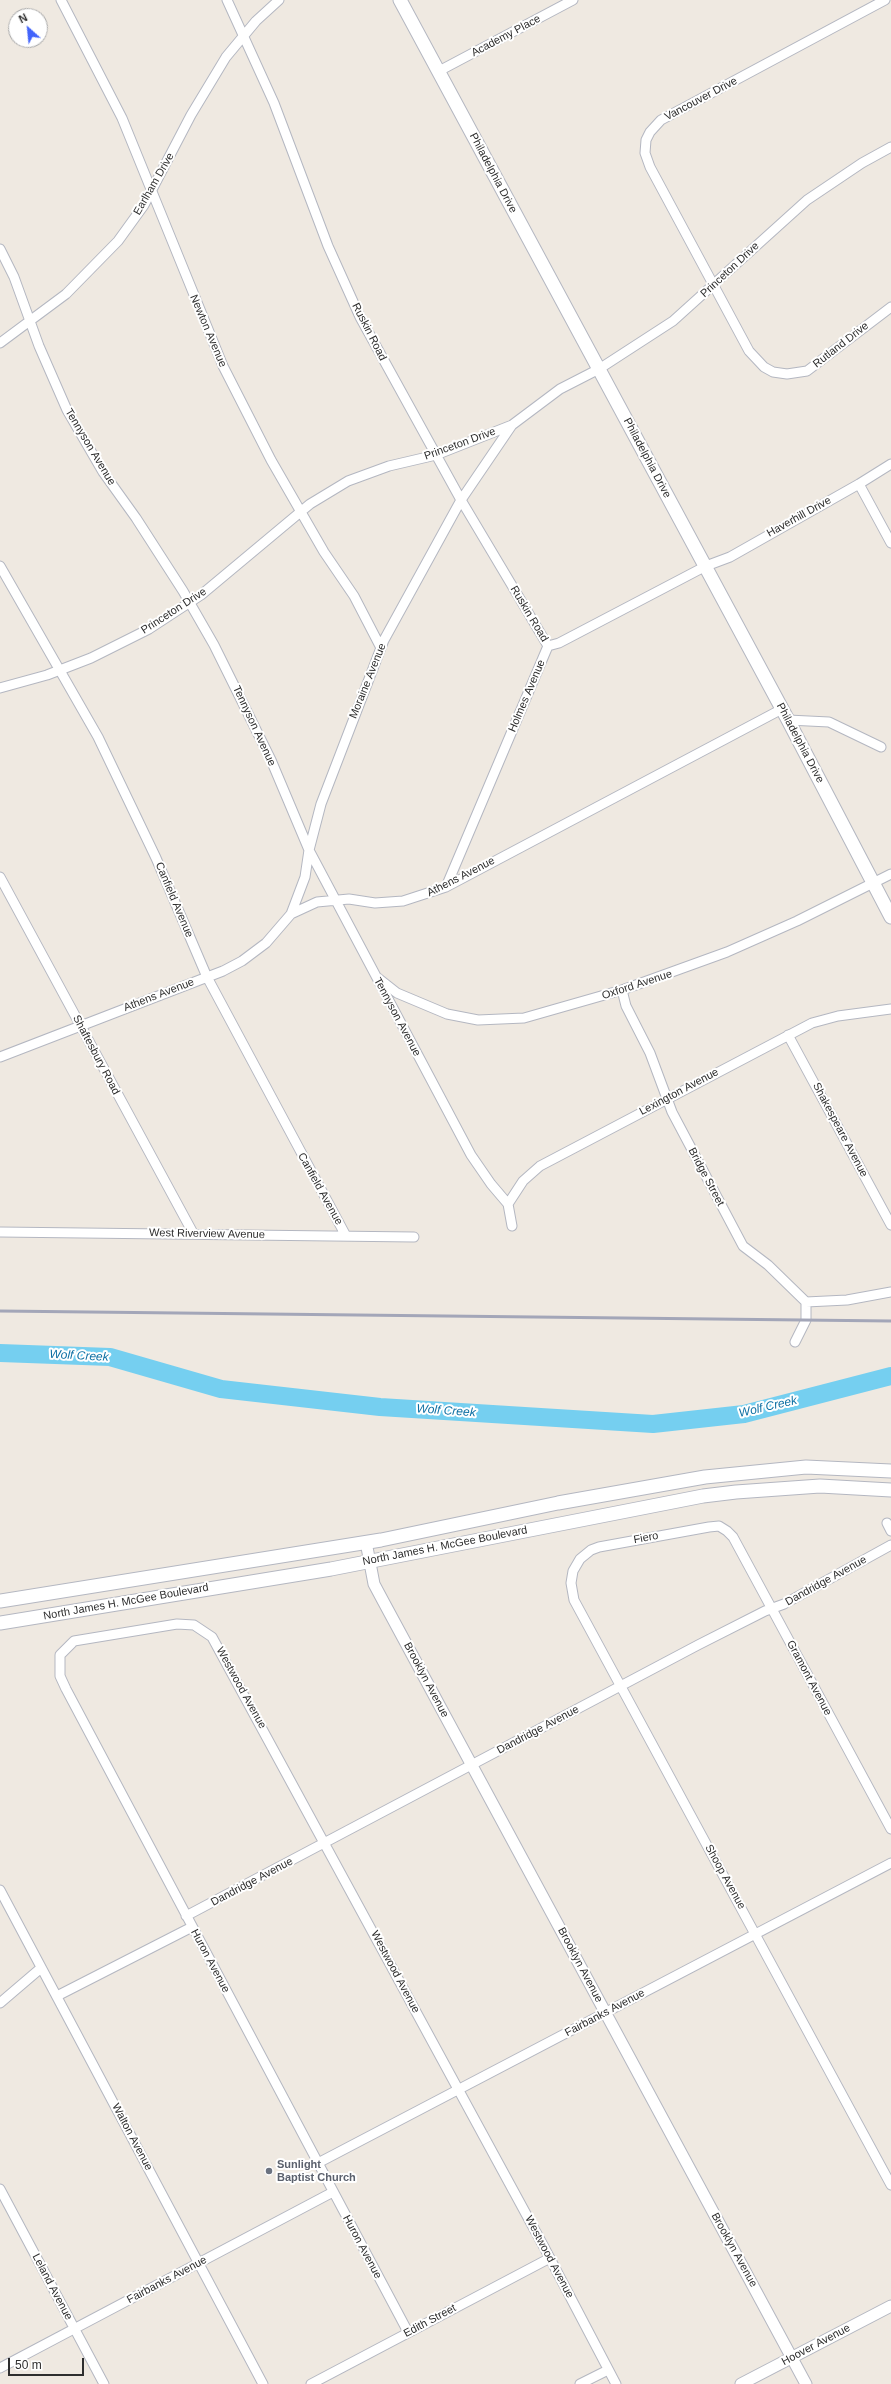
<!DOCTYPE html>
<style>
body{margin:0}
#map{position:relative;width:891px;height:2384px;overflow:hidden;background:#efe9e1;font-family:Helvetica,sans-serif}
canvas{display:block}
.north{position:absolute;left:8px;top:8px;width:40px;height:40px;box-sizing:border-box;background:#fff;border:1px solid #ababab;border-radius:50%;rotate:333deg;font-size:11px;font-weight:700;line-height:16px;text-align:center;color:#2e2e2e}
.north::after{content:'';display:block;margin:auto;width:14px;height:18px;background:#4264fb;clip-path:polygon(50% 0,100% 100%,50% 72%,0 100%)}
.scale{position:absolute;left:8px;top:2358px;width:76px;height:18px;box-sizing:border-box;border:2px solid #2e2e2e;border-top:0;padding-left:5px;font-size:12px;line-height:14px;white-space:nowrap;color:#2e2e2e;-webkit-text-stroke:3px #fff;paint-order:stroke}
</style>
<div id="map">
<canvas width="891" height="2384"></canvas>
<div class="north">N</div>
<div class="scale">50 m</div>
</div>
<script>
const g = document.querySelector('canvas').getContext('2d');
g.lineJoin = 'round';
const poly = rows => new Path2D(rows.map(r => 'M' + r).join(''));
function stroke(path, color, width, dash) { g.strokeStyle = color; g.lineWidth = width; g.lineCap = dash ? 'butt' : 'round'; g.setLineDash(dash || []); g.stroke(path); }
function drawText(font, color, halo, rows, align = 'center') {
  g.font = font + ' Helvetica,sans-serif'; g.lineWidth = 4; g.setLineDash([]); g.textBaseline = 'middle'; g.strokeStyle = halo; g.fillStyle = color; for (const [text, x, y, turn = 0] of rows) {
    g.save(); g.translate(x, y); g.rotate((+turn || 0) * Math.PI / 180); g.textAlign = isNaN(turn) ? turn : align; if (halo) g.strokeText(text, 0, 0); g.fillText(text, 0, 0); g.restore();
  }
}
const river = poly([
 [0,1353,110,1357,221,1389,380,1407,653,1424,744,1414,891,1376]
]);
const minor = poly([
 [61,0,122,118,223,366,271,460,324,552,354,596,381,648],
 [227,0,274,103,328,246,360,317,461,500,548,646],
 [885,0,661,120,650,132,646,140,645,153,650,167,749,351,764,367,773,372,787,374,807,371,891,307],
 [439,71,573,0],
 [0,249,14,277,39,346,67,410,103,472,136,518,183,591,214,645,271,760,309,850,471,1155,491,1184,508,1204],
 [0,343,66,294,118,241,144,205,191,115,226,57,256,21,279,0],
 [859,484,891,543],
 [0,566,98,737,156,858,207,977,346,1236],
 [548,646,559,643,706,566,730,557,859,484,891,464],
 [0,688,47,675,91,658,149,629,201,595,310,504,348,481,389,466,436,455,512,425,560,389,599,369,673,321,807,200,862,163,891,147],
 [788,720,829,722,881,747],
 [0,877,193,1233],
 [446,887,548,646],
 [291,914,305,877,309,850,321,804,384,640,461,500,512,425],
 [378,978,397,993,447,1014,478,1020,524,1018,622,990,727,952,797,921,891,874],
 [622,990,626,1006,650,1053,672,1112,743,1246,768,1265,806,1302,806,1320,795,1342],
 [788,1035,891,1225],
 [0,1057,223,971,242,961,266,943,291,914,317,902,349,899,375,903,403,901,446,887,782,709],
 [512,1226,508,1204,523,1181,540,1166,812,1023,838,1016,891,1009],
 [0,1232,414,1237],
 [806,1302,847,1300,891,1292],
 [887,1523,891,1531],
 [891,1829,733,1537,727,1531,719,1526,709,1527,599,1547,591,1550,580,1559,573,1571,571,1583,574,1600,891,2185],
 [0,1890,263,2384],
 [186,1916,698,1645,765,1611,784,1604,891,1545],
 [57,1996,192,1927],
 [0,2003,41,1968],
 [318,2163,891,1863],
 [0,2189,104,2384],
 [408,2332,66,1689,60,1676,60,1655,74,1641,177,1624,194,1625,212,1637,544,2247,616,2384],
 [0,2368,333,2192],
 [311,2384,550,2258],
 [580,2384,608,2370]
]);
const tertiary = poly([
 [366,1542,374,1584,382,1599,806,2384],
 [741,2384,891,2306]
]);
const secondary = poly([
 [400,0,788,720,891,917],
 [0,1601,381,1540,558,1503,705,1477,806,1467,891,1471],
 [0,1623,331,1569,703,1496,736,1492,820,1486,891,1490]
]);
const rail = poly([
 [0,1311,891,1321]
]);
const markers = [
 [269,2171,4,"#6b7280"]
];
const streetNames = [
 ["Academy Place",506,36,-28],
 ["Vancouver Drive",701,99,-28],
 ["Philadelphia Drive",493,173,62],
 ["Earlham Drive",154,184,-60],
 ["Princeton Drive",730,270,-43],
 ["Newton Avenue",208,331,67],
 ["Ruskin Road",369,332,63],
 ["Rutland Drive",841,345,-38],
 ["Princeton Drive",460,444,-20],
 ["Tennyson Avenue",90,447,59],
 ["Philadelphia Drive",647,458,62],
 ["Haverhill Drive",799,517,-29],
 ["Princeton Drive",174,611,-33],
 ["Ruskin Road",529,614,59],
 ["Moraine Avenue",368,681,-68],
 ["Holmes Avenue",527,696,-67],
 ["Tennyson Avenue",254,726,65],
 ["Philadelphia Drive",800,743,62],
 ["Athens Avenue",461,877,-27],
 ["Canfield Avenue",174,900,67],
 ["Oxford Avenue",637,985,-18],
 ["Athens Avenue",159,995,-21],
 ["Tennyson Avenue",397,1017,62],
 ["Shaftesbury Road",96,1055,62],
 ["Lexington Avenue",679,1092,-28],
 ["Shakespeare Avenue",840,1130,62],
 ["Bridge Street",706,1177,62],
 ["Canfield Avenue",320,1189,61],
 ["West Riverview Avenue",207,1234,1],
 ["Fiero",646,1538,-10],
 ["North James H. McGee Boulevard",445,1546,-11],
 ["Dandridge Avenue",826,1581,-29],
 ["North James H. McGee Boulevard",126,1602,-10],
 ["Gramont Avenue",809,1678,62],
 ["Brooklyn Avenue",426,1680,62],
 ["Westwood Avenue",241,1688,61],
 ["Dandridge Avenue",538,1730,-28],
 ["Shoop Avenue",725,1877,61],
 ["Dandridge Avenue",252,1882,-28],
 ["Huron Avenue",210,1961,62],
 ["Brooklyn Avenue",580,1965,62],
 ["Westwood Avenue",395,1972,62],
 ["Fairbanks Avenue",605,2013,-28],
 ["Walton Avenue",132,2137,62],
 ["Huron Avenue",362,2247,62],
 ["Brooklyn Avenue",734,2250,61],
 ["Westwood Avenue",549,2257,62],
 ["Fairbanks Avenue",167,2280,-28],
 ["Leland Avenue",52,2287,62],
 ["Edith Street",430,2321,-28],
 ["Hoover Avenue",816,2345,-28]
];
const worshipNames = [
 ["Sunlight",277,2165],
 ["Baptist Church",277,2178]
];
const waterNames = [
 ["Wolf Creek",79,1356,3],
 ["Wolf Creek",768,1407,-13],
 ["Wolf Creek",446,1411,4]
];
stroke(river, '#75cff0', 18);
stroke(minor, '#b4b7c1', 11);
stroke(tertiary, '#b4b7c1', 13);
stroke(secondary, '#b4b7c1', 15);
stroke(minor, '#fff', 9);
stroke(tertiary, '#fff', 11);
stroke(secondary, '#fff', 13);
stroke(rail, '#a3a6b8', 3);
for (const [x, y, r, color] of markers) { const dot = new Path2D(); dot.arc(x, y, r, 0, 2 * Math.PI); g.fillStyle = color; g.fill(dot); stroke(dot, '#fff', 1.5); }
drawText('11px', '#2e2e2e', '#fff', streetNames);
drawText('bold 11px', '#5b616d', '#fff', worshipNames, 'left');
drawText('italic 12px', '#0d6fa3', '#fff', waterNames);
</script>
